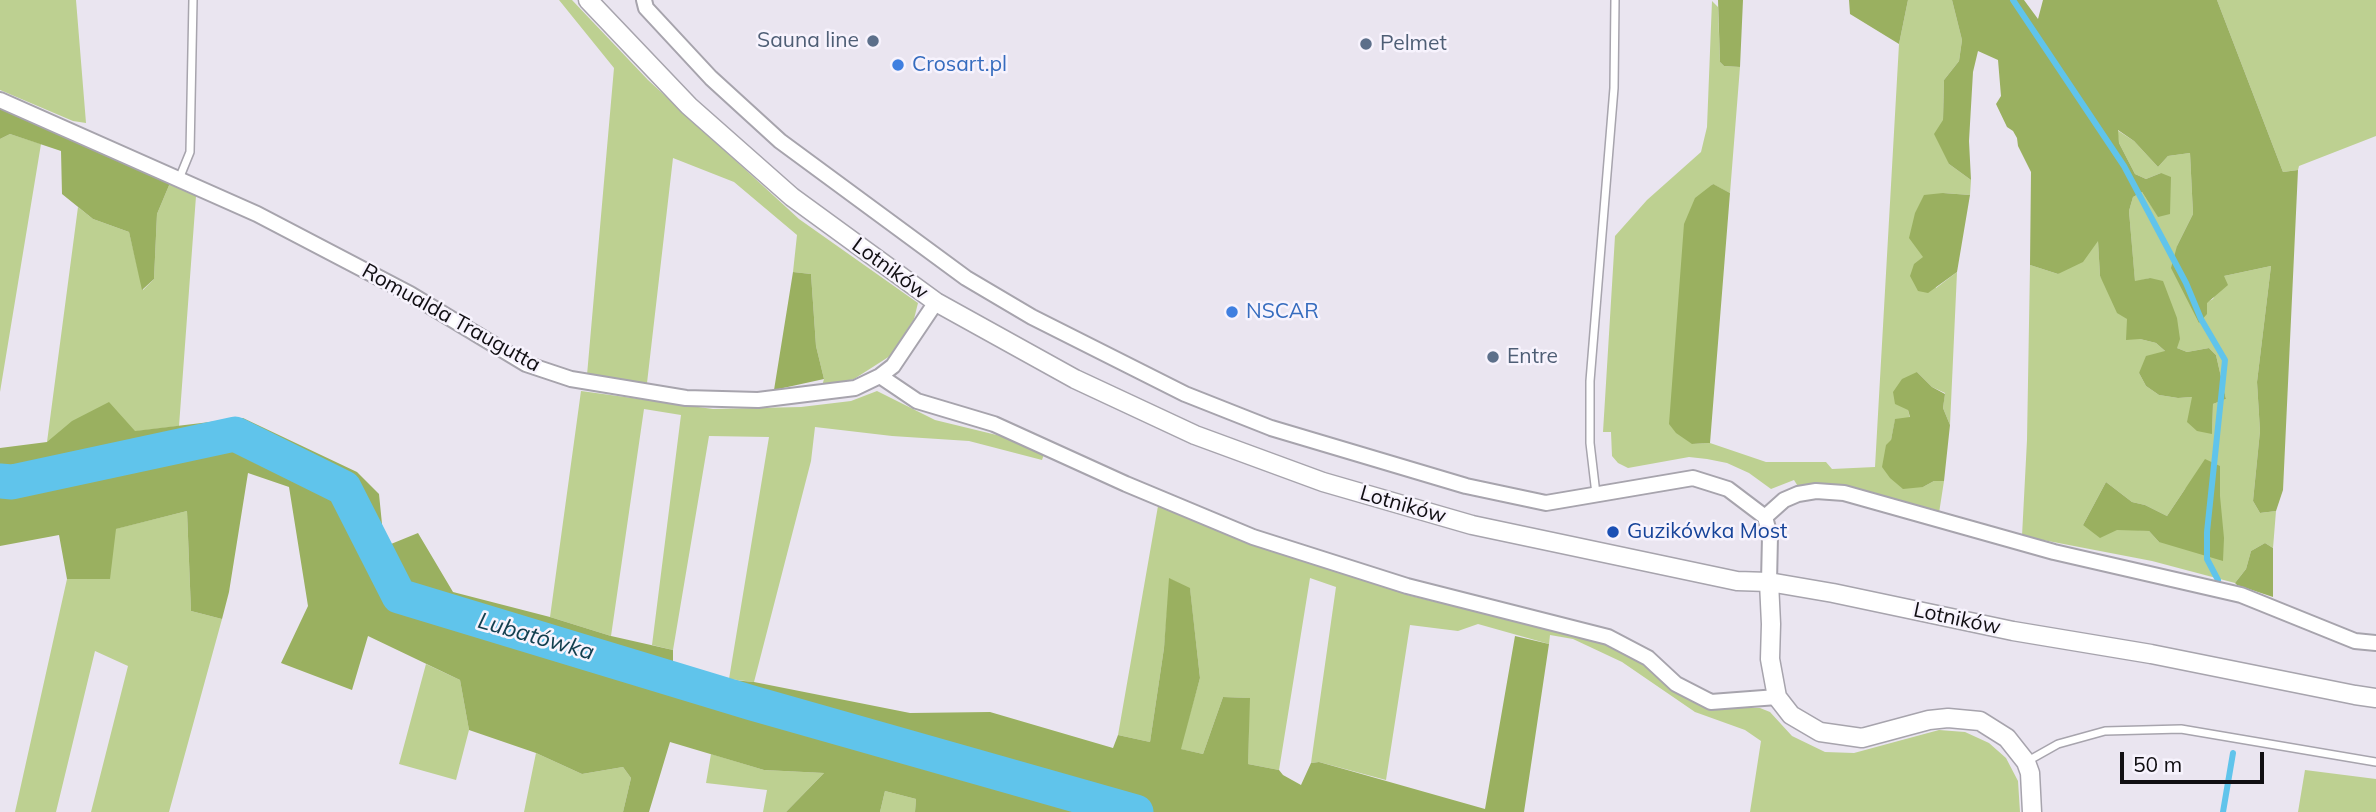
<!DOCTYPE html>
<meta charset="utf-8">
<style>
body{margin:0}
#map{position:relative;width:2376px;height:812px;overflow:hidden;background:#eae5f0;font-family:Mulish,sans-serif}
canvas{display:block}
.scale{position:absolute;left:2120px;top:752px;width:144px;height:32px;box-sizing:border-box;border:4px solid #100e12;border-top:0;padding-left:9px;font-size:21px;line-height:24px;white-space:nowrap;color:#100e12;-webkit-text-stroke:5px #f7f3fd;paint-order:stroke}
</style>
<div id="map">
<canvas width="2376" height="812"></canvas>
<div class="scale">50 m</div>
</div>
<script>
const g = document.querySelector('canvas').getContext('2d');
g.lineJoin = 'round';
function paint(path, color) { g.fillStyle = color; g.fill(path, 'evenodd'); }
const poly = rows => new Path2D(rows.map(r => 'M' + r).join(''));
function stroke(path, color, width, dash) { g.strokeStyle = color; g.lineWidth = width; g.lineCap = dash ? 'butt' : 'round'; g.setLineDash(dash || []); g.stroke(path); }
function drawText(font, color, halo, rows, align = 'center') {
  g.font = font + ' Mulish,sans-serif'; g.lineWidth = 5; g.setLineDash([]); g.textBaseline = 'middle'; g.strokeStyle = halo; g.fillStyle = color; for (const [text, x, y, turn = 0] of rows) {
    g.save(); g.translate(x, y); g.rotate((+turn || 0) * Math.PI / 180); g.textAlign = isNaN(turn) ? turn : align; if (halo) g.strokeText(text, 0, 0); g.fillText(text, 0, 0); g.restore();
  }
}
const green = poly([
 [0,0,76,0,86,123,73,121,0,90],
 [559,0,572,0,648,80,799,219,918,303,914,319,890,356,854,379,822,386,824,379,816,346,811,274,793,272,797,235,734,182,673,158,647,383,587,375,614,68],
 [1908,0,1952,0,1962,40,1959,61,1944,80,1943,121,1949,164,1971,180,1970,195,1943,193,1923,257,1936,288,1957,272,1950,425,1943,408,1945,393,1932,387,1917,372,1908,410,1910,418,1895,420,1891,440,1923,487,1934,481,1944,481,1939,513,1831,484,1799,488,1794,480,1771,489,1749,473,1727,463,1707,459,1689,457,1628,468,1618,463,1612,456,1611,432,1603,432,1615,236,1647,200,1701,152,1707,127,1712,1,1718,7,1720,62,1724,66,1740,67,1730,193,1712,184,1692,444,1710,443,1766,462,1826,462,1832,469,1875,467,1899,44],
 [2217,0,2376,0,2376,136,2299,166,2298,170,2283,172],
 [2117,130,2134,141,2158,167,2168,156,2190,153,2193,214,2177,246,2207,302,2213,299,2224,276,2271,266,2257,382,2260,431,2253,501,2260,513,2276,511,2273,548,2265,543,2251,551,2246,569,2235,583,2152,561,2022,536,2027,440,2030,265,2058,274,2098,240,2100,276,2140,339,2156,343,2166,352,2139,373,2146,386,2159,395,2178,398,2192,397,2212,433,2213,404,2226,399,2216,355,2209,348,2187,352,2177,348,2150,278,2135,282,2129,211,2133,197,2142,192,2158,216,2161,173,2146,179,2135,174,2119,143],
 [2220,466,2220,496,2159,542,2149,531,2083,525,2106,482,2132,502,2145,505,2167,516,2185,489],
 [10,134,41,144,0,392,0,139],
 [170,183,196,196,179,426,47,442,78,207,93,219,129,232,143,290,154,279,157,214],
 [581,391,713,409,801,407,851,401,877,391,935,420,1009,438,1044,454,1042,460,969,441,892,436,815,427,811,461,754,682,729,679,769,437,709,436,673,650,652,645,681,415,644,409,611,636,550,617],
 [1158,506,1243,540,1411,596,1599,641,1627,653,1671,686,1716,707,1760,708,1770,712,1792,736,1825,752,1854,753,1939,730,1965,732,1989,743,2006,758,2018,781,2020,812,1750,812,1761,741,1745,730,1695,712,1622,662,1573,639,1550,635,1549,644,1478,624,1458,631,1410,625,1386,780,1319,762,1311,763,1336,587,1310,578,1279,770,1248,764,1249,698,1223,697,1203,754,1180,749,1200,678,1190,589,1170,579,1164,648,1150,742,1118,735],
 [187,511,191,611,222,619,169,812,91,812,128,666,95,651,56,812,15,812,67,579,109,579,115,529],
 [426,664,460,680,469,730,456,780,399,764],
 [536,753,582,774,623,767,631,778,623,812,524,812],
 [711,754,764,770,824,773,786,812,763,812,767,790,706,783],
 [2305,770,2376,779,2376,812,2298,812],
 [885,791,916,799,915,812,880,812]
]);
const forest = poly([
 [1718,0,1743,0,1740,67,1724,66,1720,62],
 [1849,0,1908,0,1899,44,1850,14],
 [1952,0,2024,0,2038,19,2043,0,2217,0,2283,172,2298,170,2283,490,2276,511,2260,513,2253,501,2260,431,2257,382,2271,266,2224,276,2228,285,2207,303,2207,314,2199,323,2171,268,2177,246,2193,214,2190,153,2168,156,2158,167,2134,141,2118,130,2119,143,2135,174,2146,179,2161,173,2171,177,2170,214,2158,217,2142,192,2133,197,2129,211,2135,281,2150,278,2163,281,2177,318,2180,339,2177,348,2187,352,2209,348,2216,355,2226,399,2213,404,2212,434,2197,431,2187,422,2192,397,2178,398,2159,395,2146,386,2139,373,2146,356,2165,351,2156,343,2140,339,2126,340,2127,319,2117,313,2100,276,2098,241,2083,262,2058,274,2030,265,2031,172,2018,146,2017,138,2013,131,2007,127,1996,104,2001,96,1998,60,1978,51,1973,72,1969,141,1971,180,1949,164,1934,134,1943,120,1944,80,1959,61,1962,40],
 [0,108,170,183,157,214,154,279,142,290,129,232,93,219,62,194,61,151,10,134,0,139],
 [1713,184,1730,193,1710,443,1692,444,1676,433,1669,424,1684,224,1695,198],
 [1943,193,1970,195,1957,272,1928,293,1918,291,1910,276,1914,264,1923,257,1909,238,1915,213,1924,195],
 [793,272,811,274,816,346,824,379,774,390],
 [1917,372,1932,387,1945,394,1943,408,1950,425,1944,481,1934,481,1923,487,1903,489,1890,478,1882,467,1886,445,1891,440,1895,419,1910,417,1908,410,1895,404,1893,392,1902,379],
 [109,402,135,431,243,418,357,472,379,494,383,534,391,544,418,533,453,592,550,617,611,636,673,650,673,667,711,678,754,682,910,713,990,712,1113,748,1118,735,1150,742,1164,648,1169,578,1190,588,1200,678,1181,749,1203,754,1223,697,1250,698,1248,764,1279,770,1283,775,1301,785,1311,763,1319,762,1485,809,1515,636,1549,644,1524,812,915,812,916,799,885,791,880,812,786,812,824,773,764,770,670,742,649,812,623,812,631,778,623,767,582,774,536,753,469,730,460,680,368,636,352,690,281,663,308,606,289,487,248,473,229,592,222,619,191,611,187,511,116,529,110,579,67,579,59,535,0,546,0,448,47,442,72,421],
 [2205,459,2220,466,2220,496,2224,538,2223,561,2159,542,2149,531,2117,530,2100,538,2083,525,2106,482,2132,502,2145,505,2167,516],
 [2265,543,2273,548,2273,597,2237,585,2235,583,2246,569,2251,551]
]);
const stream = poly([
 [2013,0,2124,166,2186,283,2201,319,2225,360,2207,532,2207,559,2218,580],
 [2223,812,2233,753]
]);
const river = poly([
 [0,481,12,482,235,434,344,488,399,596,752,703,1136,812]
]);
const service = poly([
 [179,179,190,152,193,0],
 [1596,494,1590,443,1590,381,1614,88,1615,0],
 [2026,762,2058,744,2105,731,2181,729,2376,762]
]);
const minor = poly([
 [644,0,646,8,711,78,780,141,966,278,1032,317,1185,394,1271,428,1466,486,1546,503,1693,478,1728,489,1765,517,1770,536,1769,582],
 [0,100,257,214,410,294,526,364,571,379,686,398,758,400,855,388,880,376,893,366,936,302],
 [880,376,917,401,994,424,1126,484,1253,537,1407,586,1608,637,1648,658,1676,684,1711,702,1777,697],
 [1765,517,1784,500,1798,494,1816,491,1844,493,2054,552,2241,595,2355,641,2376,643]
]);
const tertiary = poly([
 [588,0,689,106,792,197,936,302,1075,379,1195,435,1323,482,1472,525,1737,581,1769,582,1833,593,2013,631,2151,654,2355,695,2376,698],
 [1769,582,1771,624,1770,659,1777,697,1791,715,1820,732,1862,738,1929,720,1948,718,1980,721,2007,738,2026,762,2030,773,2032,812]
]);
const markers = [
 [873,41,7,"#5c6f8a"],
 [1366,44,7,"#5c6f8a"],
 [898,65,7,"#3f7fe0"],
 [1232,312,7,"#3f7fe0"],
 [1493,357,7,"#5c6f8a"],
 [1613,532,7,"#1a4fb4"]
];
const serviceNames = [
 ["Sauna line",859,41,"right"],
 ["Pelmet",1380,44],
 ["Entre",1507,357]
];
const shopNames = [
 ["Crosart.pl",912,65],
 ["NSCAR",1246,312]
];
const streetNames = [
 ["Lotników",890,269,36],
 ["Romualda Traugutta",451,318,29],
 ["Lotników",1403,505,16],
 ["Lotników",1957,619,12]
];
const transitNames = [
 ["Guzikówka Most",1627,532]
];
const waterNames = [
 ["Lubatówka",536,637,16]
];
paint(green, '#bdd091');
paint(forest, '#9ab060');
stroke(stream, '#60c4eb', 6);
stroke(river, '#60c4eb', 35);
stroke(service, '#a7a4ad', 10);
stroke(minor, '#a7a4ad', 18);
stroke(tertiary, '#a7a4ad', 21);
stroke(service, '#fff', 7);
stroke(minor, '#fff', 14);
stroke(tertiary, '#fff', 18);
for (const [x, y, r, color] of markers) { const dot = new Path2D(); dot.arc(x, y, r, 0, 2 * Math.PI); g.fillStyle = color; g.fill(dot); stroke(dot, '#f7f3fd', 2.5); }
drawText('21px', '#4e5e75', '#f7f3fd', serviceNames, 'left');
drawText('21px', '#366cbe', '#f7f3fd', shopNames, 'left');
drawText('21px', '#100e12', '#f7f3fd', streetNames);
drawText('21px', '#164399', '#f7f3fd', transitNames, 'left');
drawText('italic 23px', '#123f4f', '#f7f3fd', waterNames);
</script>
